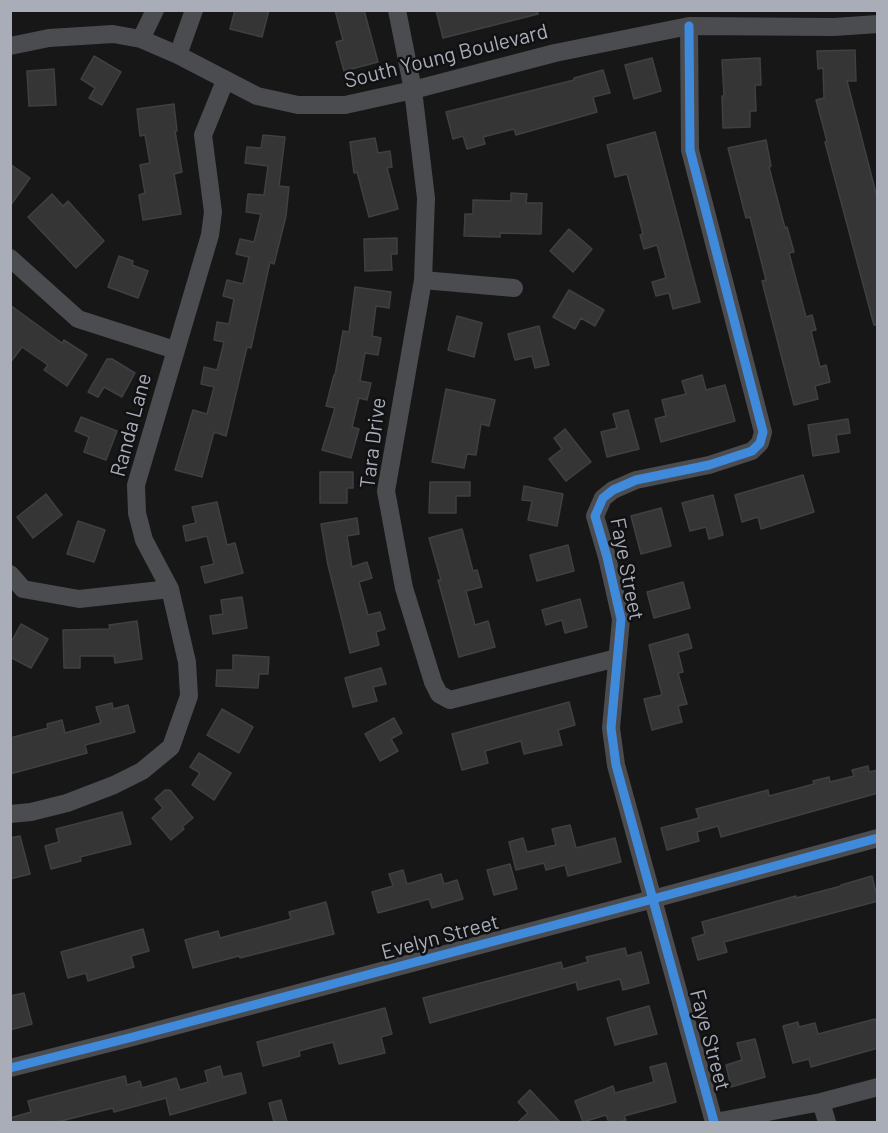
<!DOCTYPE html>
<style>
body{margin:0}
#map{position:relative;width:888px;height:1133px;overflow:hidden;background:#171717;font-family:Barlow,sans-serif}
canvas{display:block}
.frame{position:absolute;inset:0;border:12px solid #a8adb8;pointer-events:none}
</style>
<div id="map">
<canvas width="888" height="1133"></canvas>
<div class="frame"></div>
</div>
<script>
const g = document.querySelector('canvas').getContext('2d');
g.lineJoin = 'round';
function paint(path, color) { g.fillStyle = color; g.fill(path, 'evenodd'); }
const poly = rows => new Path2D(rows.map(r => 'M' + r).join(''));
function stroke(path, color, width, dash) { g.strokeStyle = color; g.lineWidth = width; g.lineCap = dash ? 'butt' : 'round'; g.setLineDash(dash || []); g.stroke(path); }
function drawText(font, color, halo, rows, align = 'center') {
  g.font = font + ' Barlow,sans-serif'; g.lineWidth = 5; g.setLineDash([]); g.textBaseline = 'middle'; g.strokeStyle = halo; g.fillStyle = color; for (const [text, x, y, turn = 0] of rows) {
    g.save(); g.translate(x, y); g.rotate((+turn || 0) * Math.PI / 180); g.textAlign = isNaN(turn) ? turn : align; if (halo) g.strokeText(text, 0, 0); g.fillText(text, 0, 0); g.restore();
  }
}
const building = poly([
 [235,10,269,10,262,37,230,29,235,10],
 [335,10,364,10,378,62,344,71,336,42,343,40,335,10],
 [436,10,537,10,538,14,443,38,436,10],
 [855,50,856,81,847,81,878,201,878,325,874,325,825,142,827,141,816,100,824,98,823,68,818,69,817,51,855,50],
 [94,56,121,72,102,105,89,98,95,88,81,79,94,56],
 [652,58,661,91,634,99,625,65,652,58],
 [760,58,761,85,755,85,756,111,750,111,750,127,723,128,722,96,724,96,722,60,760,58],
 [54,69,56,105,29,106,27,71,54,69],
 [603,70,610,93,593,97,597,112,516,135,514,129,483,137,485,144,467,149,463,136,453,139,446,112,574,80,574,78,603,70],
 [174,104,177,131,175,131,182,172,174,174,181,214,143,220,139,195,145,193,140,165,150,163,145,135,140,136,137,109,174,104],
 [655,132,700,302,673,309,669,293,656,296,652,282,666,278,657,245,644,249,640,235,643,234,627,174,615,177,607,145,655,132],
 [263,135,285,137,279,186,289,187,286,216,274,264,270,262,251,348,247,347,226,436,214,432,202,477,175,470,193,410,207,414,214,387,201,384,204,367,217,370,224,342,214,340,217,322,229,324,234,299,223,296,227,280,243,284,249,257,236,254,240,239,254,242,261,214,246,212,248,194,264,195,268,166,245,163,247,147,261,148,263,135],
 [375,138,378,153,390,151,392,167,387,168,398,209,369,217,357,172,354,173,350,142,375,138],
 [766,140,771,166,769,167,785,228,787,227,794,252,789,253,806,317,812,315,816,330,811,331,820,367,826,365,830,382,815,386,818,399,794,405,762,281,766,280,750,217,746,218,728,148,766,140],
 [10,164,30,178,10,206,10,164],
 [511,193,527,194,526,203,542,203,541,234,500,233,500,237,464,236,465,214,473,214,473,200,511,201,511,193],
 [52,194,63,206,68,201,104,241,76,268,28,217,52,194],
 [569,229,592,249,573,272,550,251,569,229],
 [397,238,397,254,391,254,392,270,365,271,364,239,397,238],
 [119,256,133,261,132,265,148,271,138,298,108,287,119,256],
 [355,287,391,292,389,308,376,306,372,336,381,338,378,355,365,353,360,381,371,383,367,400,359,398,352,427,359,429,351,458,322,450,335,408,326,406,334,375,335,375,343,331,349,332,355,287],
 [569,290,604,310,595,326,581,318,575,329,553,317,569,290],
 [10,305,62,343,64,340,87,355,67,386,44,370,48,365,22,347,10,363,10,305],
 [457,316,482,323,474,357,448,350,457,316],
 [539,326,549,365,535,368,532,356,515,360,508,334,539,326],
 [107,359,112,359,135,373,122,397,104,387,98,397,88,392,107,359],
 [702,375,706,390,725,385,735,421,661,442,655,419,666,416,662,400,686,394,682,381,702,375],
 [446,389,495,400,489,426,481,424,476,455,467,454,464,468,432,462,446,389],
 [628,410,639,449,607,457,601,432,617,428,613,414,628,410],
 [81,417,117,431,106,460,84,452,89,437,75,431,81,417],
 [848,419,850,433,836,435,839,452,813,456,808,425,848,419],
 [565,429,591,462,566,481,549,459,562,449,554,438,565,429],
 [320,472,353,472,353,488,347,488,347,503,320,503,320,472],
 [803,475,814,512,761,529,758,517,742,522,735,495,803,475],
 [430,482,470,482,470,496,456,496,456,513,429,513,430,482],
 [524,486,563,494,557,526,528,520,532,501,522,500,524,486],
 [46,494,62,515,33,538,17,517,46,494],
 [713,495,723,535,709,539,706,527,690,531,682,503,713,495],
 [217,502,227,545,235,543,243,573,205,583,201,567,214,564,207,536,186,541,183,526,196,523,192,507,217,502],
 [661,508,671,546,641,554,631,516,661,508],
 [357,518,359,534,347,536,352,567,367,562,372,578,359,582,368,615,380,612,385,629,376,632,379,645,350,653,328,565,321,524,357,518],
 [78,521,105,530,94,562,67,554,78,521],
 [462,529,473,571,477,570,482,587,466,591,475,625,488,621,495,647,459,657,438,580,441,580,429,538,462,529],
 [568,545,574,571,537,581,530,555,568,545],
 [683,582,690,608,654,618,647,592,683,582],
 [242,597,247,628,213,634,210,616,223,614,221,600,242,597],
 [580,599,587,627,565,633,562,620,546,625,542,610,580,599],
 [137,621,142,659,115,663,114,656,80,656,80,668,64,668,63,630,110,629,109,625,137,621],
 [21,624,48,639,31,668,10,657,10,644,21,624],
 [688,634,692,648,678,652,683,672,678,673,687,704,678,706,682,722,652,730,644,699,662,695,649,645,688,634],
 [233,655,269,657,268,674,259,674,258,688,216,686,217,670,233,670,233,655],
 [381,668,386,684,373,687,377,701,353,707,345,678,381,668],
 [569,702,575,725,558,730,562,745,524,754,521,741,485,751,488,763,462,770,452,734,569,702],
 [112,703,113,709,128,705,135,732,85,745,87,753,10,774,10,738,48,728,47,724,62,720,65,733,101,723,96,707,112,703],
 [222,709,253,727,239,753,207,735,222,709],
 [394,718,402,733,391,739,398,751,380,761,365,734,394,718],
 [199,753,231,773,214,800,192,785,200,773,190,767,199,753],
 [868,766,869,772,878,770,878,793,721,837,718,826,697,832,699,841,667,850,661,828,699,818,696,809,768,790,769,796,814,784,813,781,829,777,830,782,854,776,852,770,868,766],
 [165,790,170,790,193,818,182,827,184,829,171,840,152,818,163,808,155,799,165,790],
 [122,812,131,844,80,857,81,861,51,869,45,846,59,842,56,829,122,812],
 [570,825,576,848,615,838,621,862,568,876,565,865,546,870,544,863,516,870,509,842,523,838,527,852,556,845,552,829,570,825],
 [20,836,30,874,10,879,10,838,20,836],
 [510,864,517,889,494,895,487,870,510,864],
 [403,870,407,884,441,874,444,884,457,880,463,899,432,908,429,899,378,913,372,892,393,886,389,874,403,870],
 [872,876,878,901,724,942,727,952,698,960,692,938,705,934,702,922,796,896,796,898,841,886,841,885,872,876],
 [326,902,334,934,240,958,239,956,193,968,185,940,218,931,220,938,291,919,289,912,326,902],
 [143,929,149,951,131,956,134,967,88,981,86,973,68,978,61,952,143,929],
 [625,948,627,956,641,952,649,983,623,990,620,979,578,990,576,982,430,1023,423,998,561,962,563,969,588,962,586,957,625,948],
 [24,993,32,1024,10,1030,10,996,24,993],
 [649,1006,657,1034,615,1045,607,1018,649,1006],
 [385,1008,392,1034,381,1037,385,1053,339,1064,333,1042,299,1051,300,1056,263,1066,257,1042,385,1008],
 [875,1019,878,1027,878,1048,811,1067,809,1059,793,1063,783,1026,798,1022,799,1027,815,1023,818,1034,875,1019],
 [755,1039,765,1077,731,1087,726,1065,742,1060,737,1043,755,1039],
 [666,1063,676,1102,624,1116,626,1120,619,1122,609,1122,606,1115,583,1122,575,1101,613,1086,615,1093,654,1082,650,1067,666,1063],
 [220,1066,223,1077,241,1073,246,1093,170,1115,166,1098,114,1112,113,1108,57,1122,10,1122,10,1118,31,1112,28,1101,43,1097,125,1076,127,1085,140,1081,142,1088,176,1078,180,1090,208,1082,205,1071,220,1066],
 [530,1090,560,1122,518,1122,528,1113,518,1102,530,1090],
 [281,1100,287,1122,274,1122,269,1103,281,1100]
]);
const minor = poly([
 [397,10,413,90,426,198,423,280,386,491,404,588,433,682,439,694,450,700,617,658],
 [689,26,690,150,763,432,760,443,752,451,709,465,636,480,613,490,603,498,595,516,607,557,621,619,611,728,616,765,714,1122],
 [141,39,155,10],
 [10,46,49,38,113,34,141,39,178,55,257,96,298,105,345,105,413,90,555,53,689,26,834,27,878,24],
 [178,55,194,10],
 [10,258,78,319,175,350],
 [423,280,514,288],
 [10,574,23,589,79,599,170,589],
 [10,814,31,812,67,803,114,785,142,771,171,747,189,696,187,662,170,589,144,540,137,513,136,485,210,235,213,212,203,135,225,81],
 [10,1068,129,1038,653,899,878,838],
 [821,1102,827,1122],
 [715,1122,821,1102,878,1087]
]);
const cycleway = poly([
 [689,26,690,150,763,432,760,443,752,451,709,465,636,480,613,490,603,498,595,516,607,557,621,619,611,728,616,765,714,1122],
 [10,1068,129,1038,653,899,878,838]
]);
const streetNames = [
 ["South Young Boulevard",446,56,-14],
 ["Randa Lane",131,425,-75],
 ["Tara Drive",373,443,-83],
 ["Faye Street",627,569,79],
 ["Evelyn Street",440,937,-15],
 ["Faye Street",710,1040,75]
];
paint(building, '#353536');
stroke(building, '#3f4043', 1.5);
stroke(minor, '#4b4c50', 18);
stroke(cycleway, '#408adc', 9);
drawText('21px', '#a8adb8', '#111113', streetNames);
</script>
